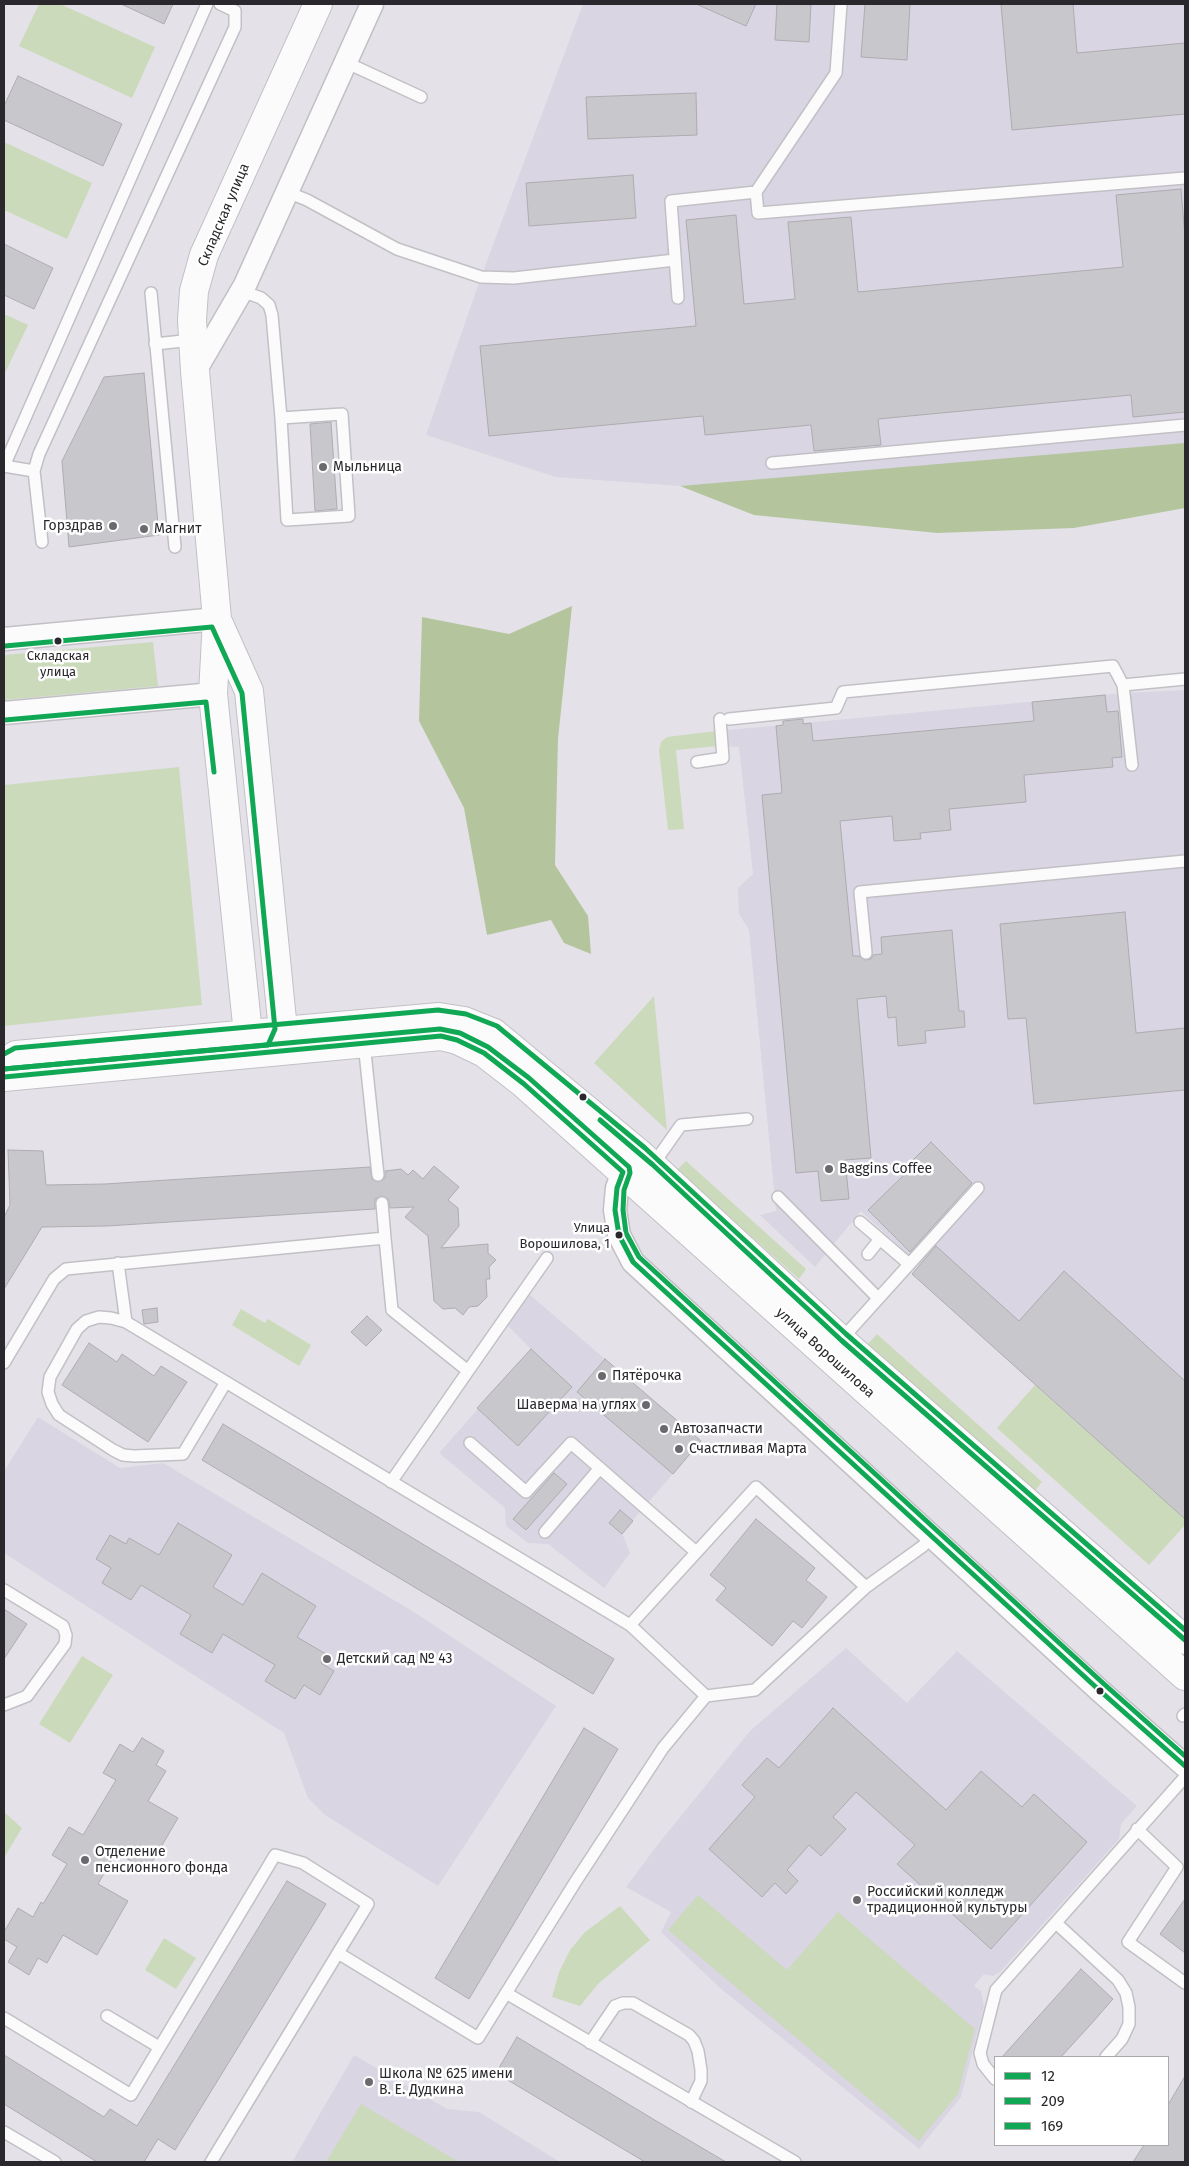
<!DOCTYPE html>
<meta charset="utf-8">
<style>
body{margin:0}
#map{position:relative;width:1189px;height:2166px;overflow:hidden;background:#e4e2e8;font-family:"Fira Sans",sans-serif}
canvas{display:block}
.frame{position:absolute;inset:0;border:5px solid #2a282c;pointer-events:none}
.legend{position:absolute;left:994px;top:2056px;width:175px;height:90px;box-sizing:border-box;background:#fff;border:1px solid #aaa9ab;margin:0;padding:6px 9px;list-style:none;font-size:15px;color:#2a282c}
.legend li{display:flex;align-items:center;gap:10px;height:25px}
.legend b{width:25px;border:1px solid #aaa9ab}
</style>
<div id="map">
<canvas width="1189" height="2166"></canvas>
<div class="frame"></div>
<ul class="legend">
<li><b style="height:6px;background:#10a855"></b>12</li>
<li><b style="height:6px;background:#10a855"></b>209</li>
<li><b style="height:6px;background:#10a855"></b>169</li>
</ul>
</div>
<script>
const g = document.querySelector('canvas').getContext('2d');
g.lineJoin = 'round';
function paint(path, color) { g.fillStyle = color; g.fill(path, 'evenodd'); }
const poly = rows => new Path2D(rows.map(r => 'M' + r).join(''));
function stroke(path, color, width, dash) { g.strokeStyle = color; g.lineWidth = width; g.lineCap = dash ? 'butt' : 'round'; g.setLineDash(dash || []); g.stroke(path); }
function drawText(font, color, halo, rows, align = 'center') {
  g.font = font + ' "Fira Sans",sans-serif'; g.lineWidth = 5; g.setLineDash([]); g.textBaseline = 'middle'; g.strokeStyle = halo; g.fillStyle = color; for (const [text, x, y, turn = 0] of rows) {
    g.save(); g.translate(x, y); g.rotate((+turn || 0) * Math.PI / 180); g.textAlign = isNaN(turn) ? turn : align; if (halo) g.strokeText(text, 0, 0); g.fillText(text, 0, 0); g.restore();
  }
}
const built = poly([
 [583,4,1185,4,1185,451,680,486,556,477,426,435,481,277],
 [1185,690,1185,1519,912,1274,919,1265,861,1211,815,1267,760,1215,776,1211,749,930,739,914,738,888,753,874,739,747,718,746,716,731,783,725,782,715,802,713,804,723,1124,693],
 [529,1294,701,1441,622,1533,630,1553,604,1588,548,1544,528,1543,506,1526,505,1508,439,1453,531,1349,506,1324],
 [38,1417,120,1468,163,1463,414,1612,556,1706,438,1886,325,1815,308,1798,284,1733,4,1553,4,1471],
 [846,1648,907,1703,957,1651,1137,1806,1121,1824,1119,1839,1000,1972,993,1976,984,1974,974,1986,981,1991,984,2006,961,2097,919,2149,720,1988,661,1932,671,1912,626,1887,659,1843,750,1731],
 [354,2055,447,2109,479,2112,560,2162,292,2162]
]);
const green = poly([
 [39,4,60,4,155,47,132,98,19,46],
 [4,142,92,183,67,239,4,210],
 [4,314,28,325,4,375],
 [153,642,158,686,4,700,4,655],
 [716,731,718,746,676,750,684,829,668,830,659,750,661,742,667,737],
 [179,767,202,1005,4,1026,4,785],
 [654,996,667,1130,594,1063],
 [686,1161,806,1269,799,1279,677,1170],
 [241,1309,265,1323,268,1319,311,1345,299,1366,232,1325],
 [877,1334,1042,1482,1034,1492,868,1344],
 [1035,1385,1185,1519,1185,1525,1149,1565,997,1428],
 [82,1656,113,1675,70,1743,39,1724],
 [4,1812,22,1828,5,1856,4,1855],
 [698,1895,787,1970,838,1912,975,2029,958,2094,919,2141,668,1930],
 [620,1906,650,1940,598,1984,580,2006,552,1997,559,1972,570,1950,585,1932],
 [164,1938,196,1958,176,1989,145,1970],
 [361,2104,459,2162,326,2162]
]);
const forest = poly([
 [1185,443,1185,508,1074,528,937,533,754,515,680,486],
 [572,606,558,739,555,865,588,916,591,954,564,943,551,920,487,935,464,808,419,721,422,617,509,634]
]);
const building = poly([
 [121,4,173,4,164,24,121,4],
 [696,4,756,4,746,26,696,4],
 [777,4,811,4,809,42,775,40,777,4],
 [865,4,910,4,907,60,861,57,865,4],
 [1001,4,1073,4,1077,53,1185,43,1185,114,1012,130,1001,4],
 [18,76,122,124,103,166,4,120,4,106,18,76],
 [696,93,697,135,588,139,586,97,696,93],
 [633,175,636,218,529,226,526,183,633,175],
 [1181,189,1185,237,1185,412,1133,417,1131,395,878,419,881,445,814,451,811,425,705,435,703,416,489,436,480,346,696,326,686,220,736,215,744,304,795,299,788,222,851,217,858,292,1123,267,1116,195,1181,189],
 [4,244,53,268,34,309,4,295,4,244],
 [144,373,159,535,69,547,62,461,104,377,144,373],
 [331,422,337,509,315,511,310,424,331,422],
 [1105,695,1107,712,1118,711,1122,757,1112,758,1113,767,1024,775,1026,802,949,809,951,830,920,833,921,839,894,841,892,816,840,821,853,956,859,956,866,960,871,959,873,955,882,954,881,937,952,930,959,1011,964,1011,965,1027,925,1031,926,1043,898,1046,896,1017,888,1018,886,996,857,999,871,1158,845,1160,849,1199,821,1201,818,1171,796,1173,762,795,782,793,776,726,783,725,783,721,803,719,803,724,811,723,813,741,1034,721,1032,702,1105,695],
 [1125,912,1136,1033,1185,1028,1185,1090,1034,1104,1026,1018,1008,1019,1000,924,1125,912],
 [931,1142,972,1183,910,1252,868,1210,906,1173,903,1170,931,1142],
 [8,1150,43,1151,46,1185,105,1184,370,1167,372,1179,378,1182,385,1178,385,1171,401,1169,408,1175,413,1170,423,1179,434,1166,459,1187,448,1200,458,1208,459,1226,441,1248,488,1244,488,1253,496,1260,489,1267,490,1279,486,1279,487,1297,478,1306,469,1307,463,1315,455,1308,443,1309,434,1301,428,1236,405,1217,414,1207,390,1208,388,1199,382,1196,375,1199,375,1209,107,1226,42,1227,4,1289,4,1217,10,1205,8,1150],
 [936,1246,1019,1321,1064,1271,1185,1381,1185,1519,912,1274,936,1246],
 [157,1308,158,1322,144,1324,142,1310,157,1308],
 [367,1316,382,1330,366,1346,351,1332,367,1316],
 [89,1343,117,1362,122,1354,154,1376,161,1366,187,1382,148,1442,62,1385,89,1343],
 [531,1349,572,1387,518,1446,477,1408,531,1349],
 [605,1359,701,1441,673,1474,577,1392,605,1359],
 [223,1424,614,1659,593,1694,202,1460,223,1424],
 [554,1473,567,1484,526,1530,513,1519,554,1473],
 [620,1510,633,1521,622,1534,609,1523,620,1510],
 [756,1519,815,1568,806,1580,827,1597,802,1628,793,1621,772,1646,716,1600,726,1588,710,1575,756,1519],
 [178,1523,232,1555,213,1587,243,1605,262,1573,316,1606,297,1637,326,1654,321,1663,334,1671,320,1695,304,1685,295,1699,265,1681,275,1665,223,1634,212,1653,180,1634,191,1615,141,1585,131,1600,102,1583,111,1568,96,1559,110,1535,126,1544,129,1538,159,1555,178,1523],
 [4,1609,27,1624,4,1659,4,1609],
 [833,1708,946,1810,981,1771,1022,1807,1034,1794,1087,1842,991,1949,897,1864,915,1845,856,1792,833,1817,846,1829,821,1856,809,1845,787,1870,798,1881,786,1894,775,1883,762,1897,709,1849,755,1797,742,1785,767,1758,779,1768,833,1708],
 [584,1728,618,1749,469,1999,435,1978,584,1728],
 [142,1738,164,1751,156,1765,166,1771,148,1801,178,1818,147,1871,116,1852,98,1884,128,1901,97,1955,63,1935,47,1963,38,1958,29,1975,8,1962,17,1947,4,1939,4,1932,18,1908,33,1917,41,1902,43,1904,67,1864,52,1855,69,1827,83,1835,116,1780,103,1773,120,1744,133,1752,142,1738],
 [287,1881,326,1904,175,2150,158,2139,144,2162,97,2162,4,2104,4,2055,104,2117,110,2109,137,2126,287,1881],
 [1185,1899,1185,1953,1160,1934,1185,1899],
 [1081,1969,1113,1999,1092,2023,1061,2057,1002,2057,1081,1969],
 [517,2037,658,2122,726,2162,645,2162,496,2073,517,2037],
 [1185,2076,1185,2162,1133,2162,1144,2145,1168,2145,1168,2105,1185,2076]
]);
const lane = poly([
 [345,62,421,97],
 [287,192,307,200,397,249,481,277,514,278,675,260],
 [756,192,758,213,1185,178],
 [242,291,261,298,269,305,272,315,281,418],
 [151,293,175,547],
 [678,298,671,201,756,192,836,73,841,4],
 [155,344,192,340],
 [342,414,349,516,287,520,281,418,342,414],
 [772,463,1185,425],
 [4,466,207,4],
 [4,466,34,471],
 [42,542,34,471,39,454,235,27,235,11,220,4],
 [1123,685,1185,679],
 [729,719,836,708,843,692,1113,666,1123,685,1132,765],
 [697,762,723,758,720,719],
 [866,953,860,892,1185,861],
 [364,1043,378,1175],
 [652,1166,681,1125,747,1119],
 [778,1197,878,1298],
 [860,1222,909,1264],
 [385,1238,392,1310,468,1371,547,1258],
 [868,1254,880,1239],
 [118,1263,126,1322,630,1625,706,1696],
 [126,1322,111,1318,99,1317,86,1321,77,1329,50,1377,48,1392,52,1404,59,1415,113,1450,123,1455,134,1456,183,1454,226,1382],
 [840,1341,978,1188],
 [4,1363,54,1279,66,1269,385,1238,382,1203],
 [470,1443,526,1492,571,1443,696,1552],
 [391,1482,468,1371],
 [545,1532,600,1468],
 [4,1590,63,1626,66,1635,65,1644,27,1696,4,1705],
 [630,1625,756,1487,866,1587],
 [1183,1716,1185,1714],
 [1137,1829,1177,1867,1128,1942,1185,1983],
 [1056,1923,1118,1980,1126,1993,1129,2007,1129,2024,1122,2039,1106,2057],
 [506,1993,795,2162],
 [107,2016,159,2047],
 [4,2018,131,2095,275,1855,303,1863,368,1904,338,1953,478,2038,576,1881,663,1748,706,1696,755,1690,866,1587,923,1546,932,1536],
 [590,2043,615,2006,623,2003,633,2003,689,2035,694,2041,698,2051,701,2070,701,2081,691,2102],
 [995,2079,983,2064,980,2053,996,1990,1185,1777],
 [4,2132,55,2162],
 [211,2162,338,1953]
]);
const street = poly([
 [195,371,245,285,372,4],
 [4,639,217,619],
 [4,713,213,694],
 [623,1172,617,1188,615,1210,619,1235,633,1262,1099,1690,1185,1766]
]);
const secondary = poly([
 [219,624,249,691,283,1030,276,1046],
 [263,1045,248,1034,213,694,217,619,195,371,192,320,194,291,204,255,318,4],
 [4,1063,16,1055,439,1017,464,1021,494,1033,640,1154,841,1340,1185,1640],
 [4,1077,441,1036,457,1040,484,1053,524,1084,1185,1676]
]);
const bus1 = poly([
 [4,1077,441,1036,457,1040,484,1053,524,1084,623,1172,617,1188,615,1210,619,1235,633,1262,1099,1690,1185,1766],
 [600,1120,653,1165,841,1340,1185,1640]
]);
const bus2 = poly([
 [5,720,206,702,214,772],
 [4,1069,268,1045,275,1029,242,693,212,627,5,646]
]);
const bus3 = poly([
 [4,1069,440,1029,460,1033,488,1047,529,1078,629,1167,630,1173,624,1190,623,1210,626,1233,639,1257,1104,1684,1185,1756]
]);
const bus4 = poly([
 [4,1054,15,1048,438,1010,466,1014,497,1026,645,1148,846,1334,1185,1630]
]);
const markers = [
 [323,467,5,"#6b696e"],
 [113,526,5,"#6b696e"],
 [144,529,5,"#6b696e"],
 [58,641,4.5,"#2a282c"],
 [583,1097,4.5,"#2a282c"],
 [829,1169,5,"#6b696e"],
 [619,1235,4.5,"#2a282c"],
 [602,1376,5,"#6b696e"],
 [646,1405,5,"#6b696e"],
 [664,1429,5,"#6b696e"],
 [679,1449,5,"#6b696e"],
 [327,1659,5,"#6b696e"],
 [1100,1691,4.5,"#2a282c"],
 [85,1860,5,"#6b696e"],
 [857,1900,5,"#6b696e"],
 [369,2082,5,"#6b696e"]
];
const busNames = [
 ["Складская",58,656],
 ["улица",58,672],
 ["Улица",610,1228,"right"],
 ["Ворошилова, 1",610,1244,"right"]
];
const streetNames = [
 ["Складская улица",224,215,-67],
 ["улица Ворошилова",825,1353,42]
];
const poiNames = [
 ["Мыльница",333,467],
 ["Горздрав",103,526,"right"],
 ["Магнит",154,529],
 ["Baggins Coffee",839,1169],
 ["Пятёрочка",612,1376],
 ["Шаверма на углях",636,1405,"right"],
 ["Автозапчасти",674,1429],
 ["Счастливая Марта",689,1449],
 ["Детский сад № 43",337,1659],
 ["Отделение",95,1852],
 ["пенсионного фонда",95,1868],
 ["Российский колледж",867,1892],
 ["традиционной культуры",867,1908],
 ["Школа № 625 имени",379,2074],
 ["В. Е. Дудкина",379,2090]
];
paint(built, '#d9d5e2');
paint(green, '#cbdabb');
paint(forest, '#b4c59e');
paint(building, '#c8c7cb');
stroke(building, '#aeacb0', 1);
stroke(lane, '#c2c0c5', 14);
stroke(street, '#c2c0c5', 25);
stroke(secondary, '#c2c0c5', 30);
stroke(lane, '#fbfbfc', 11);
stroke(street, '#fbfbfc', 22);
stroke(secondary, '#fbfbfc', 28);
stroke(bus1, '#10a855', 5);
stroke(bus2, '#10a855', 5);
stroke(bus3, '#10a855', 5);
stroke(bus4, '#10a855', 5);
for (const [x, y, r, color] of markers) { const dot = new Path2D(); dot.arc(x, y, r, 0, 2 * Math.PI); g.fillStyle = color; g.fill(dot); stroke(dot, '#fff', 2); }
drawText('13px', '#2a282c', '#fff', busNames);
drawText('14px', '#2a282c', '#fff', streetNames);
drawText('14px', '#2a282c', '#fff', poiNames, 'left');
</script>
